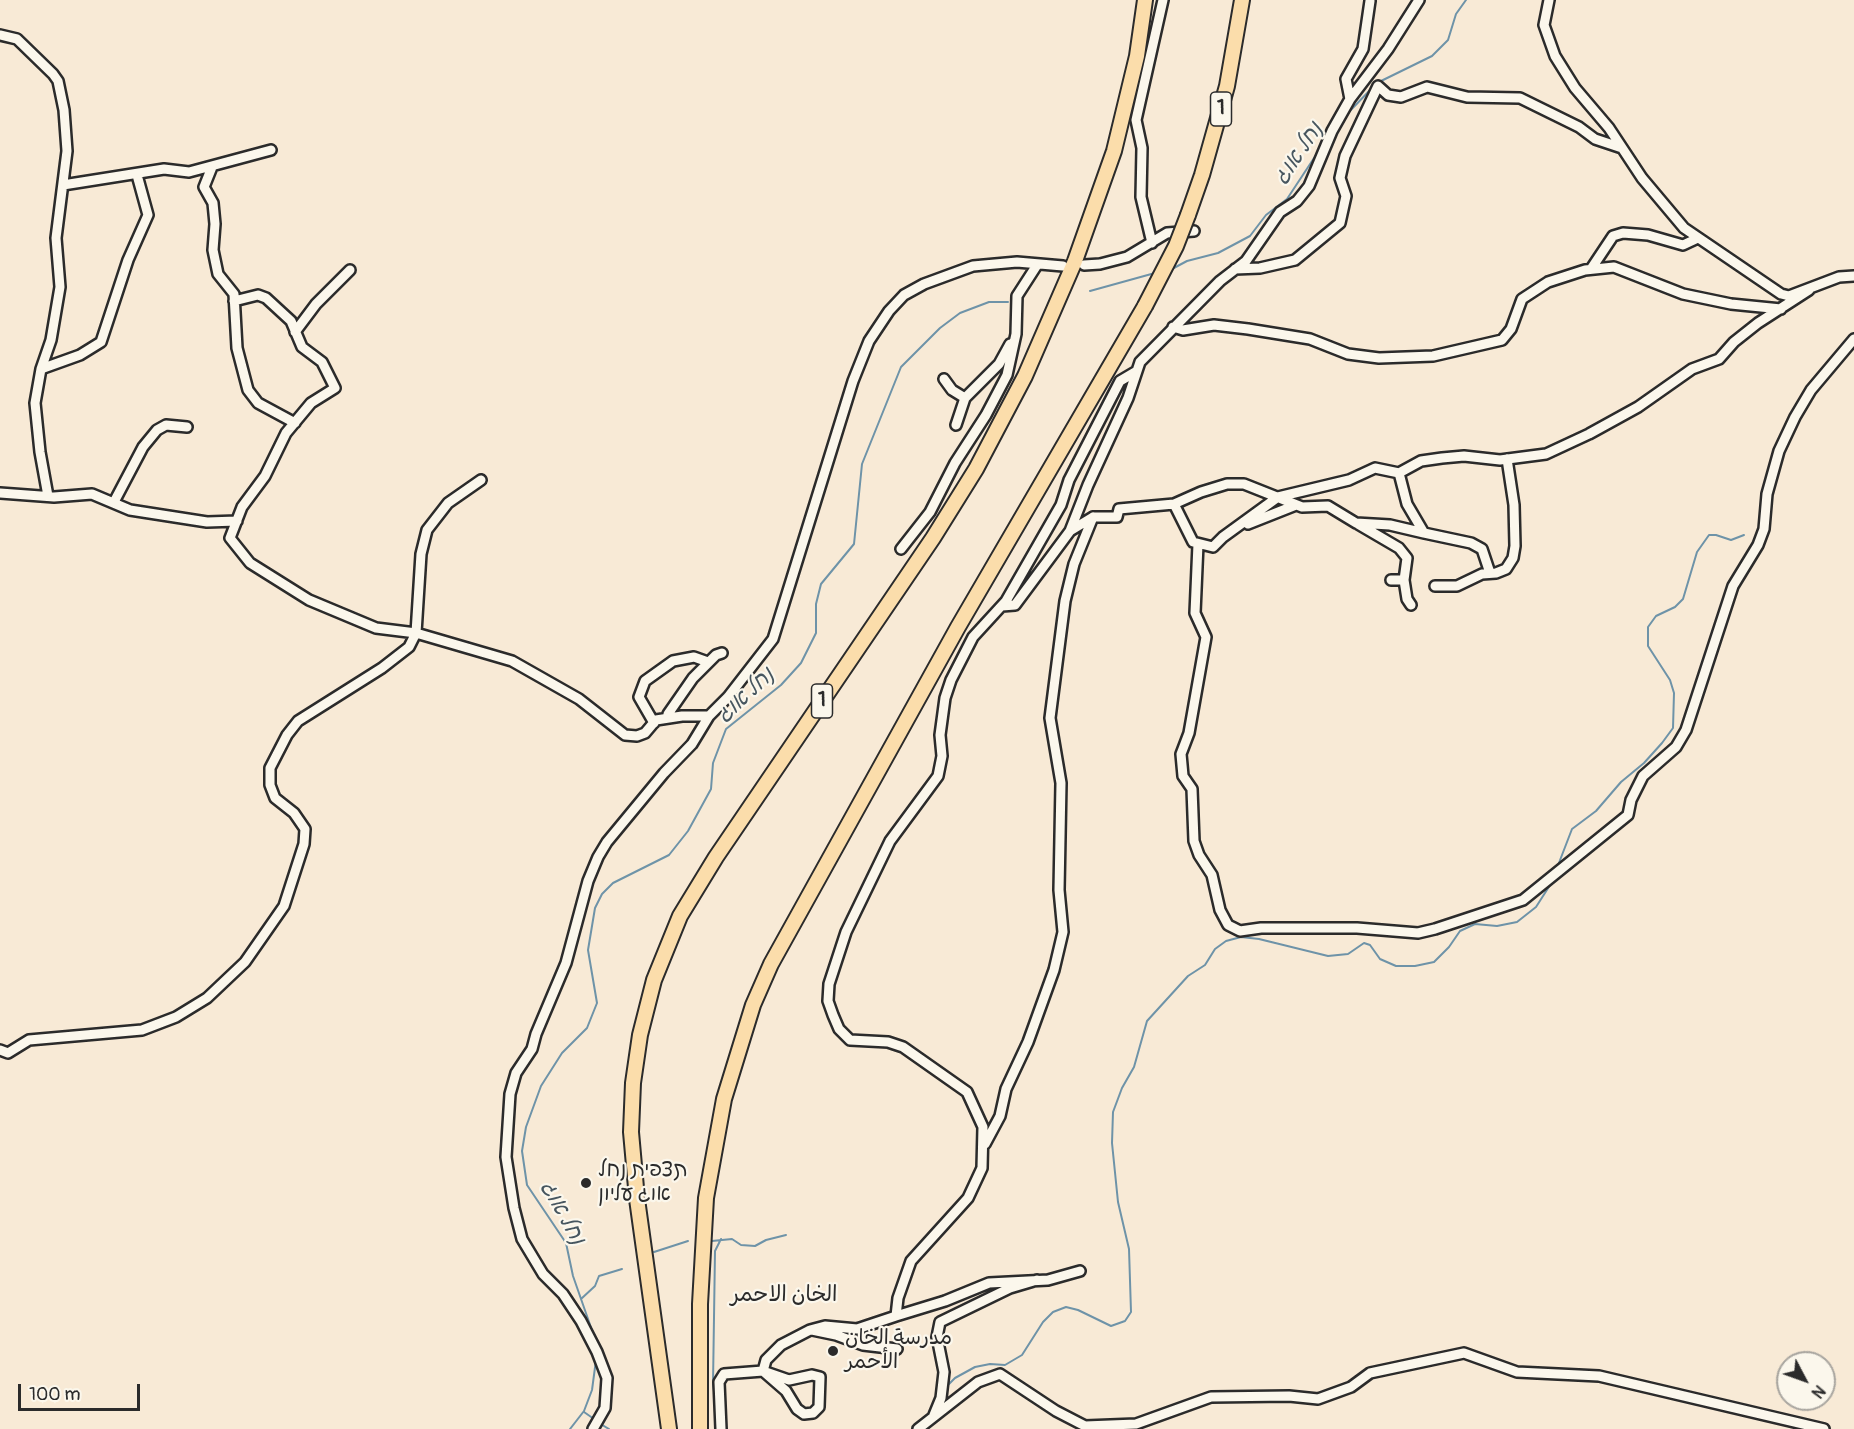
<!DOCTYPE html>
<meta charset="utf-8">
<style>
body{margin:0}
#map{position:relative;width:1854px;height:1429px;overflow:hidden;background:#f8ead6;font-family:Pangolin,sans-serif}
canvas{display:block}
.north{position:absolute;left:1776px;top:1351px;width:60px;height:60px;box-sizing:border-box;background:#fbf7ec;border:2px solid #a8a59f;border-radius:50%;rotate:131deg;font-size:16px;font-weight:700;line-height:24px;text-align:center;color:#2b2b2b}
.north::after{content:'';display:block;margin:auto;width:21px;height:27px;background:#2b2b2b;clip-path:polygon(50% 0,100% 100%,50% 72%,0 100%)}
.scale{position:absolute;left:18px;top:1384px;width:122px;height:27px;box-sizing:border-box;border:3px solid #2b2b2b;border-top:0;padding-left:8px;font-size:18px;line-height:21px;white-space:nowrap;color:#2b2b2b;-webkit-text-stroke:4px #fbf7ec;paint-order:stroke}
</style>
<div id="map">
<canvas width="1854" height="1429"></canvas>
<div class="north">N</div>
<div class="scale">100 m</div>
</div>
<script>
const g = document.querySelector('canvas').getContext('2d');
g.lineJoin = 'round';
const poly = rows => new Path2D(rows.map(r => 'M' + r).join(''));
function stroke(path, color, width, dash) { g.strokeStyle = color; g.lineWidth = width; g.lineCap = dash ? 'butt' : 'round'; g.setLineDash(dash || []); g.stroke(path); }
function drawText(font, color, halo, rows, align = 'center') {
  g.font = font + ' Pangolin,"Playpen Sans Arabic","Playpen Sans Hebrew",sans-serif'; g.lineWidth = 4.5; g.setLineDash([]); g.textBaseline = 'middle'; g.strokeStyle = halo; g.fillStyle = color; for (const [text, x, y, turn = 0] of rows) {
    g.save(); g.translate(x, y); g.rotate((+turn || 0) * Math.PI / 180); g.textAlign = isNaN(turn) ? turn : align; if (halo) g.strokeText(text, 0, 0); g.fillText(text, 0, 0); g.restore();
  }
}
const stream = poly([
 [1379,82,1432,56,1448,40,1456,14,1466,0],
 [1345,116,1375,85],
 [1172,269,1187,261,1218,253,1250,236,1266,215,1287,199,1320,149],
 [1090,291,1155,273],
 [1557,868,1572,829,1596,811,1621,782,1644,763,1662,743,1673,728,1674,693,1670,680,1648,646,1648,627,1656,616,1675,607,1683,599,1697,552,1709,535,1716,535,1731,540,1744,535],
 [712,1241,732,1239,741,1245,755,1246,766,1240,786,1235],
 [654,1252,688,1241],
 [581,1299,595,1286,599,1276,622,1269],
 [595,1339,573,1276,566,1243,527,1185,522,1151,526,1127,541,1086,562,1053,587,1028,597,1003,588,950,595,908,602,894,613,883,669,855,688,831,711,789,713,763,726,729,781,685,801,663,816,633,816,604,821,584,854,544,862,464,901,367,940,328,960,313,989,302,1008,302],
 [945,1388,955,1378,975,1367,990,1364,1005,1365,1022,1355,1043,1322,1053,1312,1066,1307,1078,1310,1111,1326,1125,1321,1131,1312,1129,1249,1118,1202,1112,1143,1113,1112,1122,1088,1134,1067,1147,1021,1188,976,1205,965,1215,949,1226,941,1241,937,1259,939,1328,956,1348,954,1364,943,1370,945,1380,959,1396,966,1415,966,1434,962,1449,947,1460,931,1475,924,1497,926,1517,922,1536,907,1552,882],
 [715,1397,713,1384,715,1251,721,1239],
 [584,1412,594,1419],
 [599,1423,609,1429],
 [570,1429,584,1411,592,1390,596,1360]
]);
const minor = poly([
 [1549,0,1544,25,1555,56,1575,88,1609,128,1642,178,1684,228,1781,294,1789,296,1839,277,1854,276],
 [0,35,17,39,53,74,58,81,64,110,67,151,56,238,60,287,51,340,41,369,35,403,40,452,48,496],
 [1350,99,1346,79,1363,49,1370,1],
 [212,167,204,187,213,203,215,224,213,250,218,274,234,294,237,348,248,390,258,403,295,423],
 [63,185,164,169,189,172,271,150],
 [1152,243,1141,197,1142,148,1136,120,1163,0],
 [1084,265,1100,264,1127,257,1167,233,1194,231],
 [1235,269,1260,268,1295,260,1340,223,1346,196,1340,178,1345,156,1378,86,1388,95,1401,97,1427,87,1467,97,1520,98,1579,127,1595,139,1622,148],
 [1591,269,1613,236,1623,233,1648,235,1683,245,1698,238],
 [234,301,258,295,266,298,291,321,302,347,322,362,335,388,311,403,286,433,265,476,242,507,230,538,250,563,309,600,376,628,416,633,512,661,579,699,625,735,637,736,645,733,656,720,682,716,709,716,728,697,773,639,853,381,869,341,889,311,904,295,924,284,973,266,1017,262,1063,266],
 [1173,327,1183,330,1214,325,1248,329,1310,339,1348,354,1379,358,1433,356,1502,340,1511,329,1522,299,1548,282,1585,270,1614,267,1683,294,1731,304,1781,309],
 [295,332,316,304,350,270],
 [41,369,80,355,101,342,128,260,148,215,137,175],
 [944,379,952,390,965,398],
 [956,425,965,398,999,364,1010,344],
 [1399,473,1407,504,1424,533,1471,543,1482,549,1490,573],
 [0,493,54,497,92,494,130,510,207,522,237,521],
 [114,502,143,447,157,430,166,425,187,427],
 [1174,504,1201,492,1227,484,1244,484,1302,507,1328,506,1356,523,1390,525,1424,533],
 [1248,524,1296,505],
 [1358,524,1399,548,1407,558,1404,580,1407,599,1411,605],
 [1070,531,1093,517,1117,517,1119,509,1174,504,1193,542,1213,547,1223,537,1278,497,1349,480,1375,468,1399,473,1421,461,1442,458,1464,456,1500,460,1546,454,1589,434,1638,407,1692,369,1719,359,1734,342,1758,323,1809,290],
 [1198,544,1195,613,1206,637,1189,733,1181,754,1183,776,1192,789,1194,841,1199,855,1212,875,1220,910,1228,925,1240,931,1261,928,1357,928,1418,933,1435,929,1523,900,1628,815,1631,800,1643,776,1676,747,1686,730,1733,586,1758,545,1764,529,1767,494,1779,451,1795,417,1811,390,1854,339],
 [901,549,930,512,955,463,986,415,1007,375,1016,334,1017,296,1037,265],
 [1391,580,1404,580],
 [1435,586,1457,586,1482,574,1496,573,1506,569,1513,558,1515,546,1514,505,1507,459],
 [1002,606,1015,605,1070,531,1088,485,1128,398,1140,362,1220,281,1246,261,1280,212,1297,201,1309,186,1332,131,1350,99,1388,49,1419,0],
 [668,718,668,714,693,678,716,655,722,653],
 [654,723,639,697,645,681,673,661,694,657,708,662],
 [0,1050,8,1053,29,1040,142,1030,176,1017,207,998,245,962,284,906,304,844,305,829,294,813,275,798,270,785,270,768,287,735,298,721,382,668,409,647,416,633,421,554,427,530,448,503,481,480],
 [985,1144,1000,1116,1006,1089,1028,1042,1054,970,1063,932,1059,890,1061,783,1050,718,1065,601,1074,564,1093,517],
 [896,1316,945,1301,989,1283,1048,1280,1080,1271],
 [812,1330,836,1335,863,1345,897,1349],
 [934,1415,941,1398,944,1372,937,1337,940,1322,1010,1288,1037,1280],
 [593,1429,605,1408,607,1378,597,1352,581,1321,563,1294,543,1274,522,1239,514,1208,506,1157,510,1094,516,1073,532,1049,536,1034,566,963,588,881,598,857,607,842,664,773,692,744,709,716],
 [721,1429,719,1382,724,1374,763,1371,789,1380,812,1375,820,1377,819,1407,813,1413,804,1414,797,1409,786,1391,763,1371,766,1360,781,1345,810,1330,825,1326,857,1329,896,1316,898,1298,911,1261,968,1198,982,1168,983,1127,967,1092,903,1047,888,1042,850,1040,839,1029,833,1015,828,1001,829,984,846,932,890,841,938,776,942,756,940,735,945,698,951,680,973,637,1006,601,1061,505,1069,480,1120,381,1137,371],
 [918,1429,978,1382,1000,1374,1056,1411,1085,1426,1136,1424,1211,1397,1289,1396,1318,1399,1351,1387,1370,1373,1464,1353,1517,1372,1599,1376,1824,1429]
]);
const highway = poly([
 [1188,215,1202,175,1227,86,1242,0],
 [669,1429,637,1199,631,1132,633,1083,640,1035,654,980,680,916,716,857,933,538,976,469,1025,376,1075,261,1114,151,1137,56,1145,0],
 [700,1429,700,1304,706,1198,724,1099,753,1005,771,964,958,627,1145,306]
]);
const highwayBridge = poly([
 [1145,306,1176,246,1188,215]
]);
const markers = [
 [586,1183,6,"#2b2b2b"],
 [833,1351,6,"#2b2b2b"]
];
const shields = [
 [1221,109,21],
 [822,701,21]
];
const shieldNames = [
 ["1",1221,109],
 ["1",822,701]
];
const poiNames = [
 ["תצפית נחל",598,1171],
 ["אוג עליון",598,1195],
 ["مدرسة الخان",845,1339],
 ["الأحمر",845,1363]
];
const waterNames = [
 ["נחל אוג",1299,154,-56],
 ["נחל אוג",746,696,-43],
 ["נחל אוג",562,1213,61]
];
const neighbourhoodNames = [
 ["الخان الاحمر",784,1295]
];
stroke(stream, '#6e93a8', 2);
stroke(minor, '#2b2b2b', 14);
stroke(highway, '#2b2b2b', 18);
stroke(minor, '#fbf7ec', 9);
stroke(highway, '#fbddab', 14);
stroke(highwayBridge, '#2b2b2b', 18, []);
stroke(highwayBridge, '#fbddab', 14);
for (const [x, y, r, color] of markers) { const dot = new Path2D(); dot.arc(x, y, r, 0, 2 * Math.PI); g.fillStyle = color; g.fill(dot); stroke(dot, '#fbf7ec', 2); }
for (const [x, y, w] of shields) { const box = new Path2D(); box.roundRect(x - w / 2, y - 17, w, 34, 4.5); g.fillStyle = '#fbf7ec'; g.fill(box); stroke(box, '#2b2b2b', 1.5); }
drawText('bold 20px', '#2b2b2b', null, shieldNames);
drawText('21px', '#2b2b2b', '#fbf7ec', poiNames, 'left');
drawText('italic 22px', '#47565f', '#fbf7ec', waterNames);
drawText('22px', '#2b2b2b', '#fbf7ec', neighbourhoodNames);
</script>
